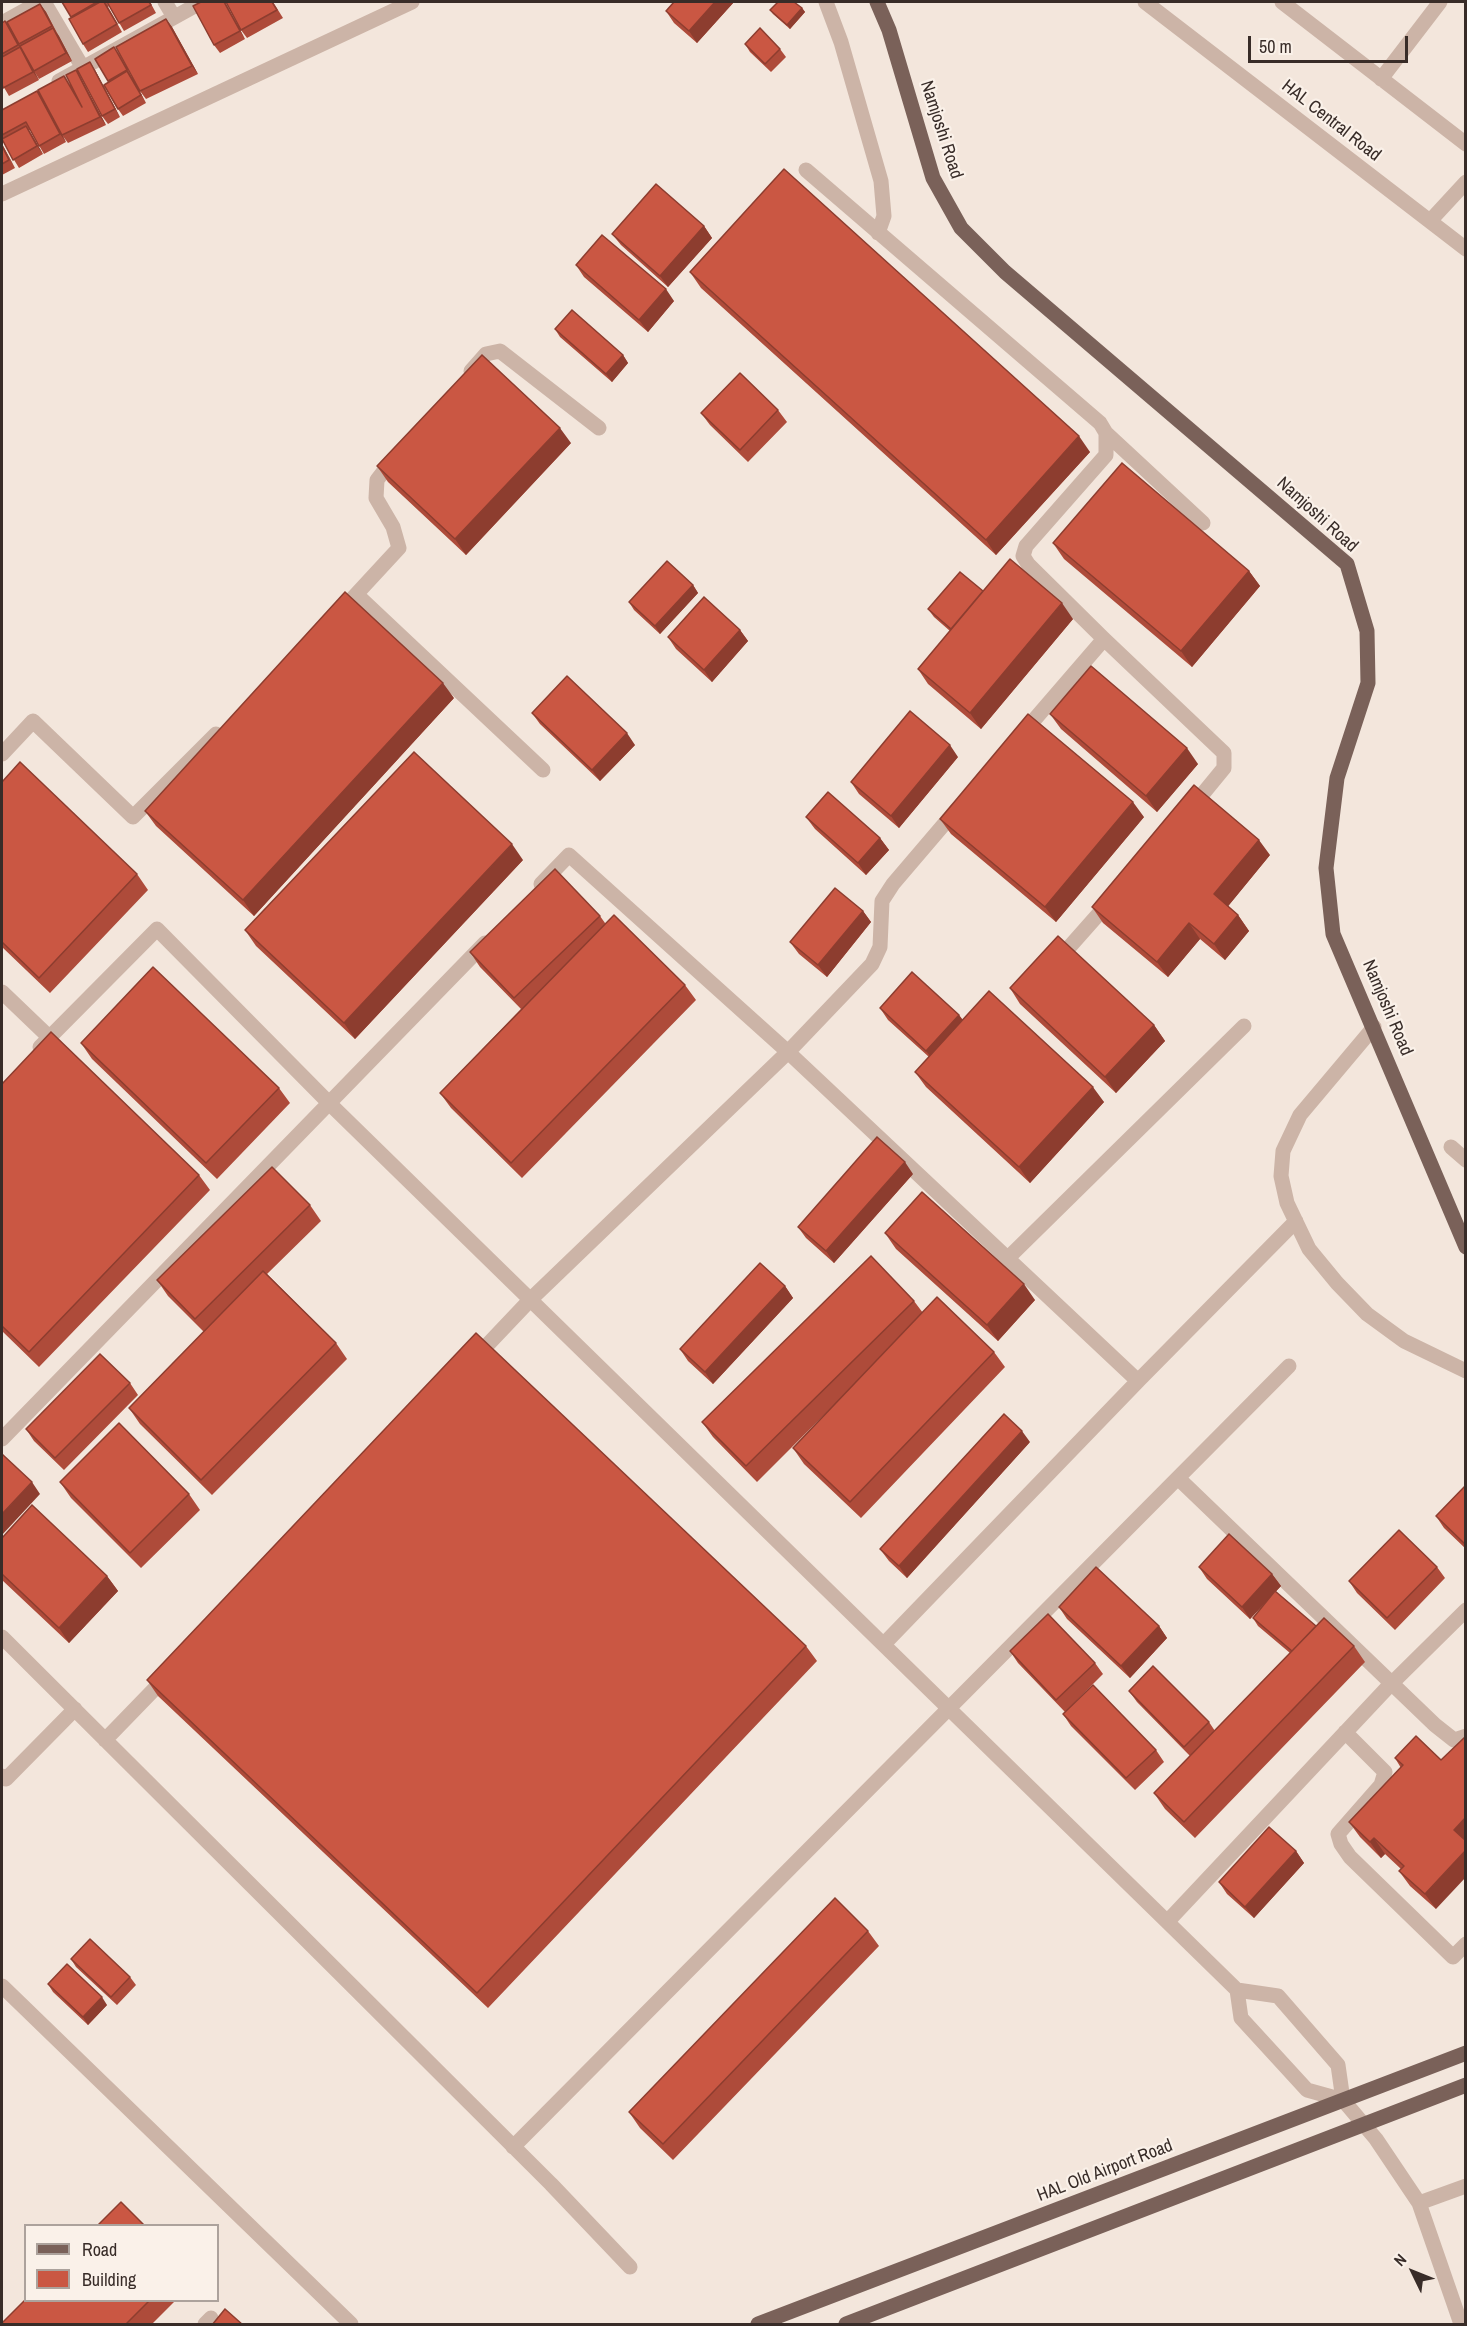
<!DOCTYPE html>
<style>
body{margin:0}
#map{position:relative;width:1467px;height:2326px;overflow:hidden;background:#f3e6dc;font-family:"Archivo Narrow",sans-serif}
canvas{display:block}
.frame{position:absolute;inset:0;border:3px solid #382c28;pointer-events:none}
.legend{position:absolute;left:24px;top:2224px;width:195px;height:78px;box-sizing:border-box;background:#faf1e9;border:2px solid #aca29c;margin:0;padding:8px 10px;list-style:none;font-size:18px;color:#382c28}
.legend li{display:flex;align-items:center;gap:12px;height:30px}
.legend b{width:30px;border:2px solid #aca29c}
.north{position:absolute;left:1383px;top:2242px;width:60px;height:60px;-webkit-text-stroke:4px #faf1e9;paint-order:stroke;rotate:313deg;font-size:16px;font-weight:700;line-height:24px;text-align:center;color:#382c28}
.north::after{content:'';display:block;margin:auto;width:21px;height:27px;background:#382c28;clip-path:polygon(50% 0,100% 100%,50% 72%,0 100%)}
.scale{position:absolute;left:1248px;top:36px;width:160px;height:27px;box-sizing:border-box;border:3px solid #382c28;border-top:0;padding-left:8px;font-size:18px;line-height:21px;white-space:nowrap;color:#382c28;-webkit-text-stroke:4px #faf1e9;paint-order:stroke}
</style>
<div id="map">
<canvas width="1467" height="2326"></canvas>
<div class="frame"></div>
<ul class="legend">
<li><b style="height:8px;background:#7a6159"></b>Road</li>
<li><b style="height:16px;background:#ca5743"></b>Building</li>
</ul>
<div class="north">N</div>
<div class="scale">50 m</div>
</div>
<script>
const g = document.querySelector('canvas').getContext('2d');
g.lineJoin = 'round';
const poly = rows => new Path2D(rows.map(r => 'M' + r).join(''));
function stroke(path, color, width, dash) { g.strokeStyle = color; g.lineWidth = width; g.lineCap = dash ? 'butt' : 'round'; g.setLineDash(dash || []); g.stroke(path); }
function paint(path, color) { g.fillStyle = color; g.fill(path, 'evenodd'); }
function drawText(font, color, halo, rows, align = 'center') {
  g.font = font + ' "Archivo Narrow",sans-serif'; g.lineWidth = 4.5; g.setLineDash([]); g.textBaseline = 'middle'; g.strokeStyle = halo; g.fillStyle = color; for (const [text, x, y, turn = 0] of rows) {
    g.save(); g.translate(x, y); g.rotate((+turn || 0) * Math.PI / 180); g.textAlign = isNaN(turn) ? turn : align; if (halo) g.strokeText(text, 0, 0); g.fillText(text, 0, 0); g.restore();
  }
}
const minor = poly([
 [44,2,83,68],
 [165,2,174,17],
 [826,2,841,42,881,181,884,216,878,233],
 [1145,2,1466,249],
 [1282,2,1466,144],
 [2,23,40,2],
 [1381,79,1440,2],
 [59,81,202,2],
 [806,170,1100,423,1106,433,1106,455,1026,546,1023,556,1028,564,1104,639,1224,753,1224,768,1192,807],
 [2,194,412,2],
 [1430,221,1466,182],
 [471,371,486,354,500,351,599,428],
 [1106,433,1203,523],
 [357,595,543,770],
 [338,614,399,548,393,527,376,498,377,480,394,458],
 [1022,734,1104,639],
 [2,754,33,721,133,817,216,734],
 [541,884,569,855,788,1052,1138,1381,884,1644],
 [1057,961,1111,900],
 [2,992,49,1037],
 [1374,1027,1300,1115,1283,1151,1281,1176,1287,1203,1309,1249,1337,1283,1367,1314,1404,1341,1466,1371],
 [40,1047,157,929,330,1104,1237,1990,1278,1996,1338,2065,1343,2100],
 [1451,1147,1466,1160],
 [1008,1258,1244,1026],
 [475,1358,530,1300,788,1052,872,964,880,947,882,901,893,884,957,809],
 [1138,1381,1296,1221],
 [2,1439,485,943],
 [1178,1478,1435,1725,1454,1740,1466,1736],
 [2,1637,551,2184,630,2267],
 [1345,1732,1385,1772,1381,1785,1338,1834,1341,1844,1350,1857,1453,1957,1466,1944],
 [105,1740,168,1675],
 [2,1776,6,1779,75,1709],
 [1168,1921,1387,1688,1466,1610],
 [2,1986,351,2324],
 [1237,1990,1241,2018,1307,2090,1343,2100,1376,2139,1419,2203,1461,2324],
 [513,2147,1289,1366],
 [1419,2203,1466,2186],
 [205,2324,211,2318]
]);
const major = poly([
 [877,2,889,30,933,178,961,228,1005,272,1347,564,1367,631,1368,683,1337,778,1326,868,1333,934,1466,1247],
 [758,2324,1466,2053],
 [846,2324,1466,2085]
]);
const wall = poly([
 [62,2,106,2,109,6,108,7,122,32,88,52,83,44,72,18],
 [107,2,150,2,156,13,124,31],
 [225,2,245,39,220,53,214,45],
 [226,2,273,2,283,18,247,38,241,30],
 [674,2,734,2,697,43,674,23,666,11],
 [40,4,46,12,72,61,39,79,34,71,7,22],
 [802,8,805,12,790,29,773,14,770,10],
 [166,19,172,27,198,74,146,99,140,91],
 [5,21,11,29,39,80,9,96,2,84,2,23],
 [745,44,780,49,786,57,771,72,750,52],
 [114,47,120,55,146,103,123,116,118,109,109,82,95,59],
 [76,70,81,78,106,125,68,143,62,135],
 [95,70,120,117,108,124,102,116],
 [37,91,43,99,66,142,44,154,30,130,29,131,43,154,19,168,2,140,2,110],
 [2,144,15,168,2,175],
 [704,226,712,238,668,287,621,245,612,234],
 [576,265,674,301,648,332,584,277],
 [690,272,1090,452,996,555,701,288],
 [555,329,623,355,628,363,612,382,560,337],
 [778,410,787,422,748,462,710,425,701,413],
 [571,443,466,555,388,482,377,466],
 [1053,543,1249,571,1260,586,1192,667,1064,559],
 [693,585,698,593,660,634,634,610,629,602],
 [983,591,1073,619,981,729,928,684,918,669,950,631,934,617,928,609],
 [740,630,748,641,712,682,676,649,668,637],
 [454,698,254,916,156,826,145,811],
 [532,713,635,745,600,781,540,724],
 [1050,714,1198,764,1157,812,1061,729],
 [958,757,899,828,859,794,851,782],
 [2,782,137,874,148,890,50,993,2,947],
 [806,817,880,838,889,850,866,875,815,829],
 [1144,817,1056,922,951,834,940,819],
 [1270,855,1228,906,1238,915,1249,931,1225,960,1200,939,1168,977,1103,923,1092,907],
 [523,860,355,1039,256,946,245,930],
 [863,911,871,922,827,977,799,954,790,942],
 [600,916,605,923,685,985,696,1000,522,1178,451,1108,440,1093,521,1009,480,967,470,952],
 [1010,988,1154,1025,1165,1041,1116,1093,1020,1004],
 [880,1008,959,1015,963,1020,1104,1102,1030,1183,926,1087,915,1072,929,1057,888,1020],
 [81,1043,279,1088,290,1103,217,1179,92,1059],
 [2,1084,199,1175,210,1190,39,1367,2,1331],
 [913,1174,834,1263,806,1238,798,1227],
 [310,1205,321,1221,267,1274,336,1343,347,1359,212,1495,140,1424,129,1408,204,1332,168,1296,157,1280],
 [885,1233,1035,1300,998,1341,896,1249],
 [785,1286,793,1298,713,1384,688,1361,680,1349],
 [914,1301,923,1313,994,1352,1005,1367,861,1518,804,1464,793,1448,834,1405,757,1482,713,1437,702,1422],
 [130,1383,138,1395,64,1470,34,1441,26,1429],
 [1030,1442,907,1578,889,1561,880,1549],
 [60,1482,189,1494,200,1510,141,1568,71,1498],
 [1466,1485,1466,1549,1444,1528,1436,1516],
 [2,1538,107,1576,118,1591,69,1643,2,1580],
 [1199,1567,1272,1574,1281,1586,1250,1619,1207,1579],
 [1437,1567,1445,1578,1395,1630,1357,1593,1349,1581],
 [1059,1607,1159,1626,1167,1638,1130,1678,1067,1619],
 [1253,1618,1316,1626,1354,1646,1365,1662,1195,1838,1165,1809,1154,1793,1190,1756,1137,1702,1129,1691,1209,1722,1215,1731,1290,1653,1258,1626],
 [806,1646,817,1661,488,2008,158,1696,147,1680],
 [1010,1651,1095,1663,1103,1674,1065,1712,1018,1663],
 [1063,1714,1156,1750,1164,1762,1135,1790,1071,1726],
 [1416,1736,1436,1909,1410,1886,1399,1871,1401,1869,1385,1854,1381,1858,1360,1837,1349,1822,1401,1768,1395,1758],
 [1296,1851,1304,1863,1254,1918,1227,1894,1219,1882],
 [868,1931,879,1946,673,2160,640,2128,629,2112],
 [71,1959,130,1977,136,1985,117,2005,76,1967],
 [48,1984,107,2005,88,2025,53,1992],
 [26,2301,175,2301,151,2325,2,2325]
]);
const shadedWall = poly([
 [224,2,225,2,245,39,240,31],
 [715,2,734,2,697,43,689,31],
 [40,4,46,12,57,34,52,26],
 [802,8,805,12,790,29,787,25],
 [166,19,172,27,198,74,192,66],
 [5,21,11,29,24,53,18,45],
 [53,28,59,36,72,61,66,53],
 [20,47,25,55,39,80,33,72],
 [90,62,95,70,120,117,115,109],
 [76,70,81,78,106,125,100,117],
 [127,71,133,79,146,103,141,95],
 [37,91,43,99,66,142,60,134],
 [26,126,31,133,43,154,37,146],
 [2,144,15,168,2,146],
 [704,226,712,238,668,287,660,276],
 [666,289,674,301,648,332,639,320],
 [623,355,628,363,612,382,606,374],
 [560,428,571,443,466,555,455,539],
 [1079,436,1090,452,996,555,986,540],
 [1249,571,1260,586,1192,667,1181,651],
 [693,585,698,593,660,634,655,626],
 [1062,603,1073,619,981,729,970,713],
 [740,630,748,641,712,682,704,670],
 [443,683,454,698,254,916,243,900],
 [627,733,635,745,600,781,592,770],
 [950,745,958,757,899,828,891,816],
 [1187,748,1198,764,1157,812,1146,796],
 [1133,802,1144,817,1056,922,1045,907],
 [880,838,889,850,866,875,858,863],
 [1259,840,1270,855,1225,910,1214,894],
 [512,844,523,860,355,1039,344,1023],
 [863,911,871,922,827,977,818,965],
 [1238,915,1249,931,1225,960,1214,944],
 [1189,923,1200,939,1168,977,1157,962],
 [959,1015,967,1027,935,1062,926,1051],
 [1154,1025,1165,1041,1116,1093,1105,1077],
 [1093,1087,1104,1102,1030,1183,1019,1167],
 [905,1162,913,1174,834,1263,826,1251],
 [1024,1284,1035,1300,998,1341,987,1325],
 [785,1286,793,1298,713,1384,705,1372],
 [1022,1431,1030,1442,907,1578,899,1566],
 [32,1482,40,1494,2,1535,2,1514],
 [1272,1574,1281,1586,1250,1619,1242,1607],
 [107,1576,118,1591,69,1643,59,1628],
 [1159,1626,1167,1638,1130,1678,1121,1666],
 [1466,1817,1466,1844,1454,1830],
 [1374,1838,1385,1854,1381,1858,1370,1842],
 [1466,1850,1466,1877,1436,1909,1425,1894],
 [1296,1851,1304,1863,1254,1918,1245,1907],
 [102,1997,107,2005,88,2025,83,2017]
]);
const building = poly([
 [62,2,97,2,71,17,62,2],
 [100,2,104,2,117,24,83,44,69,19,100,2],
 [107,2,149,2,151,5,119,23,107,2],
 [201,2,224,2,240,31,214,45,193,6,201,2],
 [226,2,272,2,277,10,241,30,226,2],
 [674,2,715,2,689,31,666,11,674,2],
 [778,2,794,2,802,8,787,25,770,10,778,2],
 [40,4,52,26,19,44,7,22,40,4],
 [166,19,192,66,140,91,116,47,166,19],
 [5,21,18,45,2,54,2,23,5,21],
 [53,28,66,53,34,71,20,46,53,28],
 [760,28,780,49,765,64,745,44,760,28],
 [20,47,33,72,3,88,2,84,2,57,20,47],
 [114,47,127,70,108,81,95,59,114,47],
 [90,62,115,109,102,116,77,69,90,62],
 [76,70,100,117,62,135,38,90,64,76,82,107,66,75,76,70],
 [127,71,141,95,118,109,104,85,127,71],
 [37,91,60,134,39,146,26,122,2,135,2,110,37,91],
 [26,126,37,146,13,160,2,139,26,126],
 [2,146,9,160,2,164,2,146],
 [784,169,1079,436,986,540,690,272,784,169],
 [656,184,704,226,660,276,612,234,656,184],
 [602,235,666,289,639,320,576,265,602,235],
 [572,310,623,355,606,374,555,329,572,310],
 [482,355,560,428,455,539,377,466,482,355],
 [740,373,778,410,740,450,701,413,740,373],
 [1122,463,1249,571,1181,651,1053,543,1122,463],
 [1010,559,1062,603,970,713,918,669,1010,559],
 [667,561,693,585,655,626,629,602,667,561],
 [960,572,983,591,951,629,928,609,960,572],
 [345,592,443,683,243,900,145,811,345,592],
 [704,597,740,630,704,670,668,637,704,597],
 [1091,666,1187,748,1146,796,1050,714,1091,666],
 [567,676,627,733,592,770,532,713,567,676],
 [910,711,950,745,891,816,851,782,910,711],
 [1028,714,1133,802,1045,907,940,819,1028,714],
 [414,752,512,844,344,1023,245,930,414,752],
 [20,762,137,874,39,978,2,942,2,782,20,762],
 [1194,785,1259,840,1214,894,1238,915,1214,944,1189,923,1157,962,1092,907,1194,785],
 [828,792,880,838,858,863,806,817,828,792],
 [555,869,600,916,514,998,470,952,555,869],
 [835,888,863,911,818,965,790,942,835,888],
 [614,915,685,985,511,1163,440,1093,614,915],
 [1058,936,1154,1025,1105,1077,1010,988,1058,936],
 [153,967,279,1088,206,1163,81,1043,153,967],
 [912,972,959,1015,926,1051,880,1008,912,972],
 [989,991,1093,1087,1019,1167,915,1072,989,991],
 [51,1032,199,1175,29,1352,2,1326,2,1084,51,1032],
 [877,1137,905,1162,826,1251,798,1227,877,1137],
 [272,1167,310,1205,195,1319,157,1280,272,1167],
 [922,1192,1024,1284,987,1325,885,1233,922,1192],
 [871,1256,914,1301,746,1466,702,1422,871,1256],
 [760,1263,785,1286,705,1372,680,1349,760,1263],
 [263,1271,336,1343,201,1480,129,1408,263,1271],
 [937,1297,994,1352,850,1502,793,1448,937,1297],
 [476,1333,806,1646,477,1993,147,1680,476,1333],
 [100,1354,130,1383,55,1458,26,1429,100,1354],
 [1004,1414,1022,1431,899,1566,880,1549,1004,1414],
 [119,1423,189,1494,130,1553,60,1482,119,1423],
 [2,1454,32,1482,2,1514,2,1454],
 [1466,1485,1466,1545,1436,1516,1466,1485],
 [32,1505,107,1576,59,1628,2,1574,2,1538,32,1505],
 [1399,1530,1437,1567,1387,1618,1349,1581,1399,1530],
 [1229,1534,1272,1574,1242,1607,1199,1567,1229,1534],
 [1096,1567,1159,1626,1121,1666,1059,1607,1096,1567],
 [1275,1591,1316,1626,1292,1651,1253,1618,1275,1591],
 [1048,1614,1095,1663,1056,1700,1010,1651,1048,1614],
 [1324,1618,1354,1646,1184,1822,1154,1793,1324,1618],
 [1153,1666,1209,1722,1184,1747,1129,1691,1153,1666],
 [1093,1685,1156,1750,1126,1778,1063,1714,1093,1685],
 [1416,1736,1441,1760,1466,1736,1466,1817,1454,1830,1466,1841,1466,1850,1425,1894,1399,1871,1404,1866,1374,1838,1370,1842,1349,1822,1403,1765,1395,1758,1416,1736],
 [1269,1827,1296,1851,1245,1907,1219,1882,1269,1827],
 [835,1898,868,1931,663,2144,629,2112,835,1898],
 [90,1939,130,1977,111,1997,71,1959,90,1939],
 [67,1964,102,1997,83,2017,48,1984,67,1964],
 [121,2202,145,2226,97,2226,121,2202],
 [26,2299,26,2301,149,2301,125,2325,2,2325,2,2323,26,2299],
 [225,2309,243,2325,212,2325,225,2309]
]);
const streetNames = [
 ["HAL Central Road",1331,121,38],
 ["Namjoshi Road",941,130,72],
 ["Namjoshi Road",1317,515,42],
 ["Namjoshi Road",1387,1008,67],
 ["HAL Old Airport Road",1105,2171,-21]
];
stroke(minor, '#ccb4a7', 15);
stroke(major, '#7a6159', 15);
paint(wall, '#ae4b3a');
paint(shadedWall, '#8d3d2f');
paint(building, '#ca5743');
stroke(building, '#8d3d2f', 1.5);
drawText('18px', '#382c28', '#faf1e9', streetNames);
</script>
